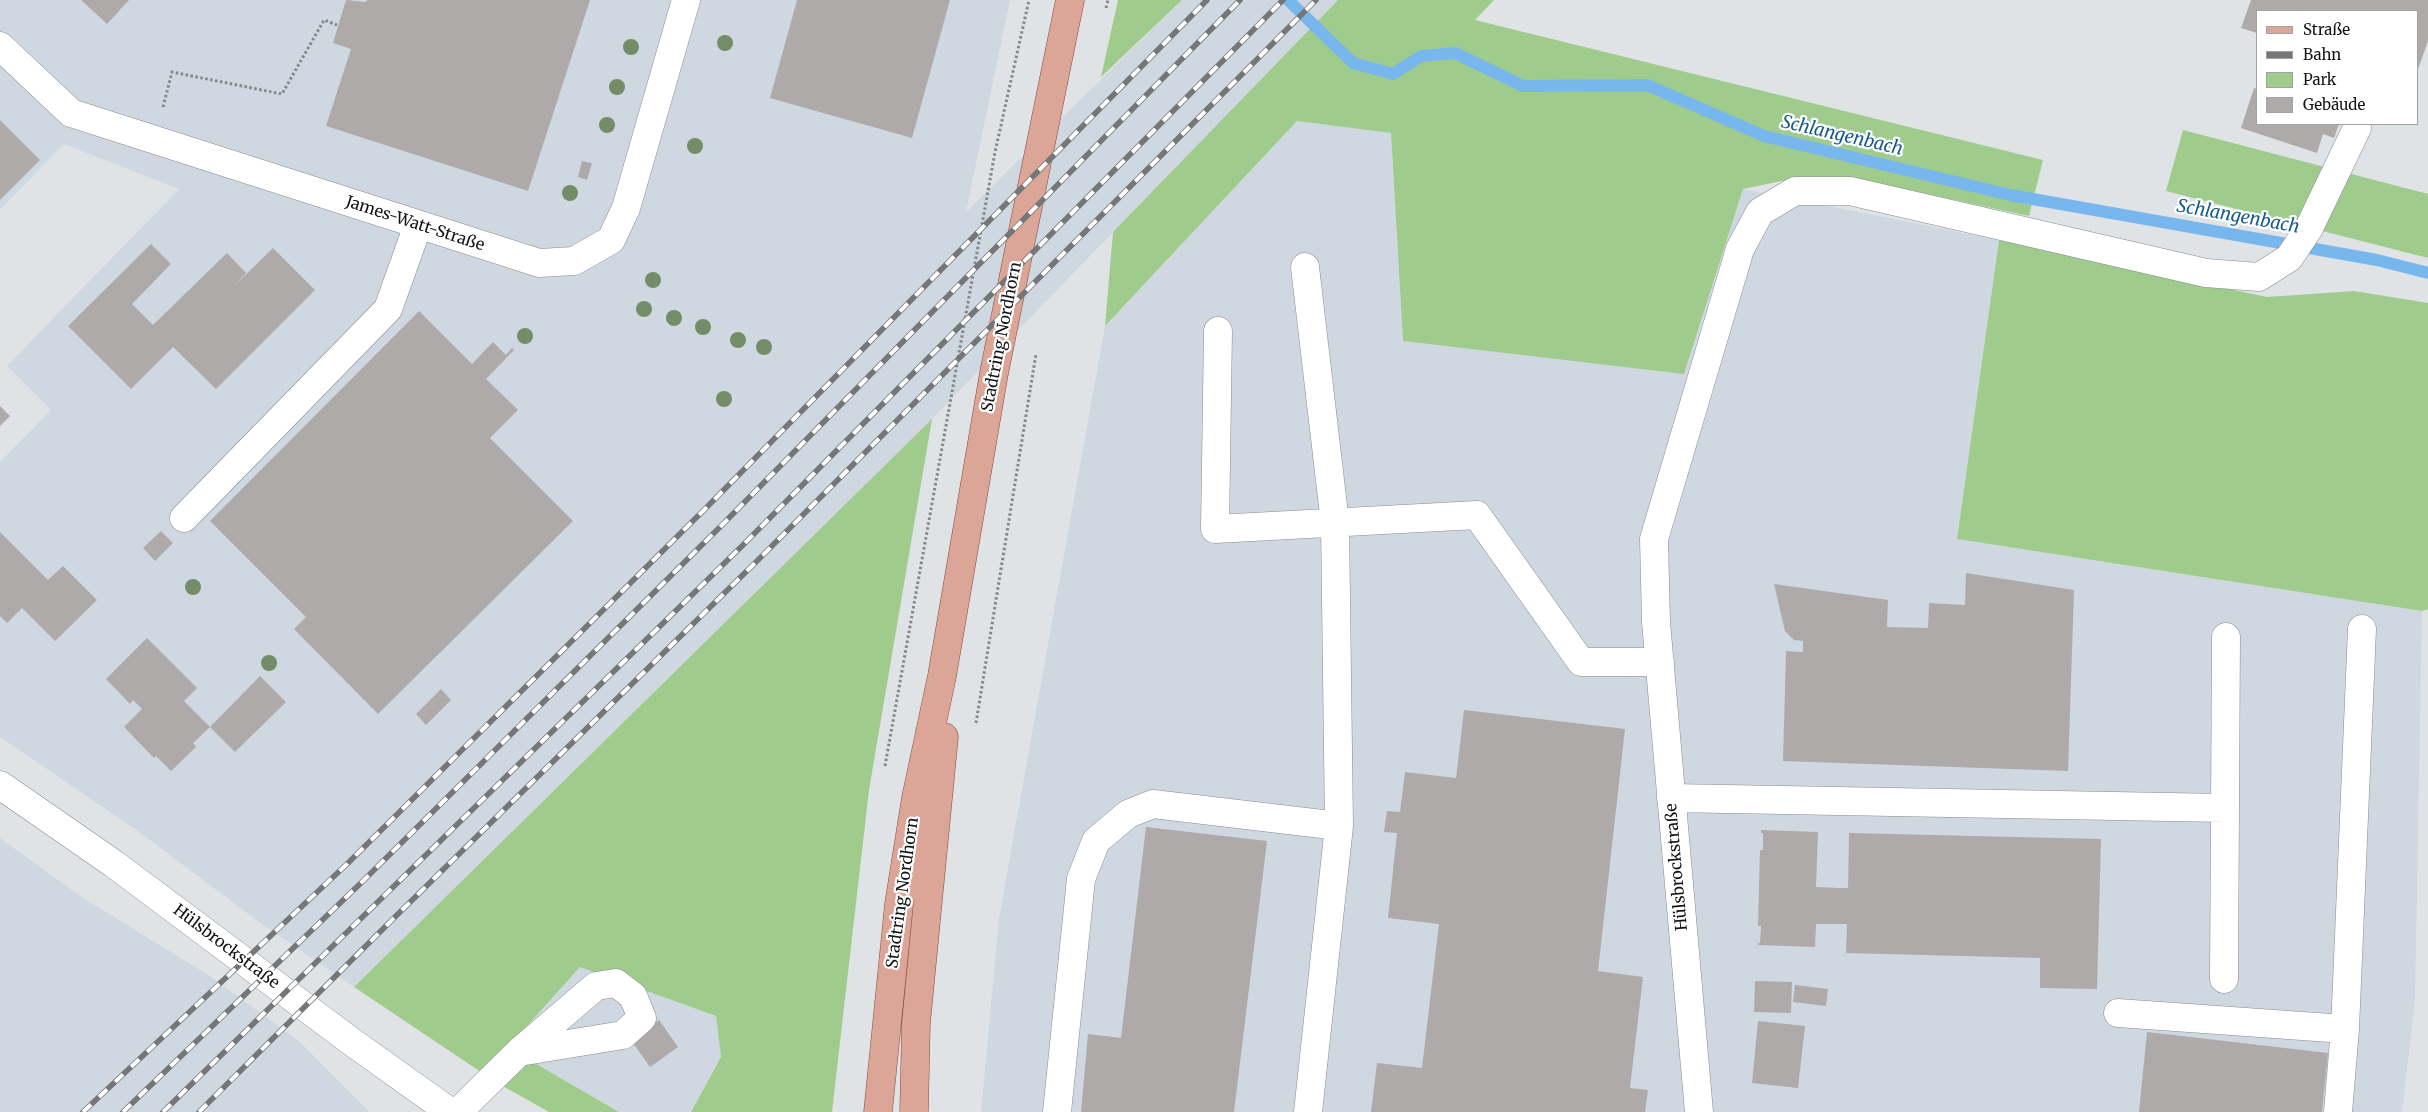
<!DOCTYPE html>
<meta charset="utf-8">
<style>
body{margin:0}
#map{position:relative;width:2428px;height:1112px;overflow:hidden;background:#e0e3e5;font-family:Merriweather,serif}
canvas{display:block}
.legend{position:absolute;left:2256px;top:10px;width:162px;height:115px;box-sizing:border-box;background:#fff;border:1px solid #a0a1a1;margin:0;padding:6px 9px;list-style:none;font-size:15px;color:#121314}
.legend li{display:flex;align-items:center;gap:10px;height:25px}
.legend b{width:25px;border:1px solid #a0a1a1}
</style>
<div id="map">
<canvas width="2428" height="1112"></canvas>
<ul class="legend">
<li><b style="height:6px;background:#dba598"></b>Straße</li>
<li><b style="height:6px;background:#747677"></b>Bahn</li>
<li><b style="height:14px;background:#9fcc8c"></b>Park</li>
<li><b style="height:14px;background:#aeaaaa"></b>Gebäude</li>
</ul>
</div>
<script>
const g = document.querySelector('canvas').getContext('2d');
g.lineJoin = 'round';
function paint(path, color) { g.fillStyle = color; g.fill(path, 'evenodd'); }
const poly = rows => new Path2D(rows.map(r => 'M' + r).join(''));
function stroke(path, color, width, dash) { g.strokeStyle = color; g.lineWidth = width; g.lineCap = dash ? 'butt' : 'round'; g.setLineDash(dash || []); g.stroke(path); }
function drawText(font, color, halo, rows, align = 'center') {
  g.font = font + ' Merriweather,serif'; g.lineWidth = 4.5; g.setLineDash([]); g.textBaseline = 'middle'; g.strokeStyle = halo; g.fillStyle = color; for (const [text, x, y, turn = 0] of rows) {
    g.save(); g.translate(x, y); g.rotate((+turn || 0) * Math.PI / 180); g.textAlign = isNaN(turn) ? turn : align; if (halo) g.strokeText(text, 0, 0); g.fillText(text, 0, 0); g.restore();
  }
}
const built = poly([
 [0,0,1010,0,966,212,1182,0,1338,0,932,419,354,987,259,922,138,831,0,737,0,462,51,410,7,366,179,189,64,144,0,209],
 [1297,121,1391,133,1403,341,1684,373,1743,189,1999,240,1957,539,2422,611,2415,1000,2402,1112,981,1112,999,918,1105,326],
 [0,838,83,898,210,976,300,1042,369,1112,0,1112],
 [580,967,716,1016,721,1057,691,1112,619,1112,508,1048]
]);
const green = poly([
 [1118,0,1182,0,1101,77],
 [1338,0,1494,0,1475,20,2043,160,2029,216,1848,177,1791,179,1743,189,1684,374,1403,341,1391,133,1297,121,1105,326,1113,232],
 [2183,130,2428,194,2428,258,2166,191],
 [1999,240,2267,297,2354,291,2428,303,2428,609,2422,611,1957,539],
 [932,419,869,790,832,1112,691,1112,721,1057,716,1016,580,967,484,1074,354,987],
 [526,1058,619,1112,549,1112,501,1085]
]);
const stream = poly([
 [1288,0,1353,63,1393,74,1421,56,1455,53,1523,86,1647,85,1764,136,2010,195,2377,260,2428,273]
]);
const building = poly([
 [81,0,129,0,107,24],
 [346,0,366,2,367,0,590,0,528,191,326,126,351,49,333,43],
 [797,0,950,0,912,138,770,98],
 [2251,0,2428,0,2428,41,2417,72,2417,11,2257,11,2257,33,2241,28],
 [2254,88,2257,89,2257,124,2339,124,2334,138,2323,134,2317,153,2241,128],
 [0,120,40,160,0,200],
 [582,161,592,163,587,180,578,177],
 [151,244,171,264,132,304,153,325,227,253,246,273,235,285,273,248,315,290,216,389,173,347,131,389,68,326],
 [419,311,472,364,493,342,506,355,512,348,514,350,486,379,518,410,490,438,573,521,378,714,294,629,306,617,210,521],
 [0,406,10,416,0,426],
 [161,531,173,543,155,561,143,548],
 [0,532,48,580,63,566,97,600,55,641,22,608,7,623,0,616],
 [1966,573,2074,590,2068,771,1783,761,1786,651,1803,652,1803,641,1794,640,1785,631,1774,584,1888,600,1887,627,1928,628,1929,603,1965,605],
 [147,638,197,688,184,701,210,727,193,743,196,747,171,771,156,756,154,758,124,727,142,709,133,700,130,704,106,679],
 [260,676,286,702,235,752,210,727],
 [441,689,451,700,426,725,416,714],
 [1464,710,1625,729,1598,971,1643,977,1630,1088,1648,1090,1645,1112,1371,1112,1377,1063,1422,1068,1439,924,1388,918,1397,833,1384,832,1387,811,1400,812,1405,772,1456,778],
 [1146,827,1267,841,1234,1112,1081,1112,1088,1034,1121,1038],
 [1761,830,1818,832,1816,887,1839,888,1848,888,1849,833,2101,839,2097,989,2040,988,2040,958,1846,953,1847,924,1816,924,1815,947,1758,945,1758,943,1760,943,1761,926,1758,926,1760,850,1763,850,1763,833,1761,833],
 [1755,981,1792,982,1791,1013,1754,1012],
 [1795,985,1828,989,1826,1006,1793,1002],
 [659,1020,678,1047,650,1067,631,1040],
 [1758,1021,1805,1026,1798,1088,1752,1083],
 [2147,1032,2328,1053,2322,1112,2139,1112]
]);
const path = poly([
 [1106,8,1108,0],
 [163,107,172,72,282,94,324,20,337,25],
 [976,723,1036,354],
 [885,766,995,152,1029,0]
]);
const minor = poly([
 [0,46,71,113,539,263,574,261,611,240,626,208,686,0],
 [1305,267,1335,523,1339,826,1308,1112],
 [1218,331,1215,529,1477,515,1581,662,1660,662],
 [184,518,388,309,418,225],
 [0,785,114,864,352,1042,450,1112],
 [1671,798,2225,808],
 [2224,979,2226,637],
 [2118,1013,2345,1029,2338,1112],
 [2345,1029,2362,629],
 [458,1112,519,1052,596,986,616,983,633,996,642,1018,623,1035,519,1052],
 [1057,1112,1081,879,1096,841,1128,814,1153,804,1339,826],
 [1699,1112,1656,622,1654,539,1740,249,1760,212,1795,191,1850,191,2206,273,2259,277,2289,258,2309,228,2357,128]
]);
const major = poly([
 [878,1112,899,904,916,798,942,676,994,373,1070,0],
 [914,1112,916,1023,944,737]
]);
const rail = poly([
 [83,1112,347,864,705,509,1207,0],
 [123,1112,364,880,722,525,1240,0],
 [163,1112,742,546,1283,0],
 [199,1112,398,914,757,561,1316,0]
]);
const trees = [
 [725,43],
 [631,47],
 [617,87],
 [607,125],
 [695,146],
 [570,193],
 [653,280],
 [644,309],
 [674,318],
 [703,327],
 [525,336],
 [738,340],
 [764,347],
 [724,399],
 [193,587],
 [269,663]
];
const streetNames = [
 ["James-Watt-Straße",415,224,18],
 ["Stadtring Nordhorn",1002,337,-79],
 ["Hülsbrockstraße",1677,867,-95],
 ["Stadtring Nordhorn",903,893,-82],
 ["Hülsbrockstraße",226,947,37]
];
const waterNames = [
 ["Schlangenbach",1842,136,13],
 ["Schlangenbach",2238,217,10]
];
paint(built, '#cfd8e0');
paint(green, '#9fcc8c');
stroke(stream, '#78b7ed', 12);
paint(building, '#aeaaaa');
stroke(minor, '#898b8e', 29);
stroke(major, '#854b3d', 29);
stroke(path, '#848687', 3, [2.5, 2.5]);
stroke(minor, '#fff', 28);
stroke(major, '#dba598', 28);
stroke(rail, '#747677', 5.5);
stroke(rail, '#fff', 4, [11]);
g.fillStyle = '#748c67';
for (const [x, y] of trees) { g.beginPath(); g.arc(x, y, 8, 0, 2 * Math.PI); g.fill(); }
drawText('16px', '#121314', '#fff', streetNames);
drawText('italic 18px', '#165c8e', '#fff', waterNames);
</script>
